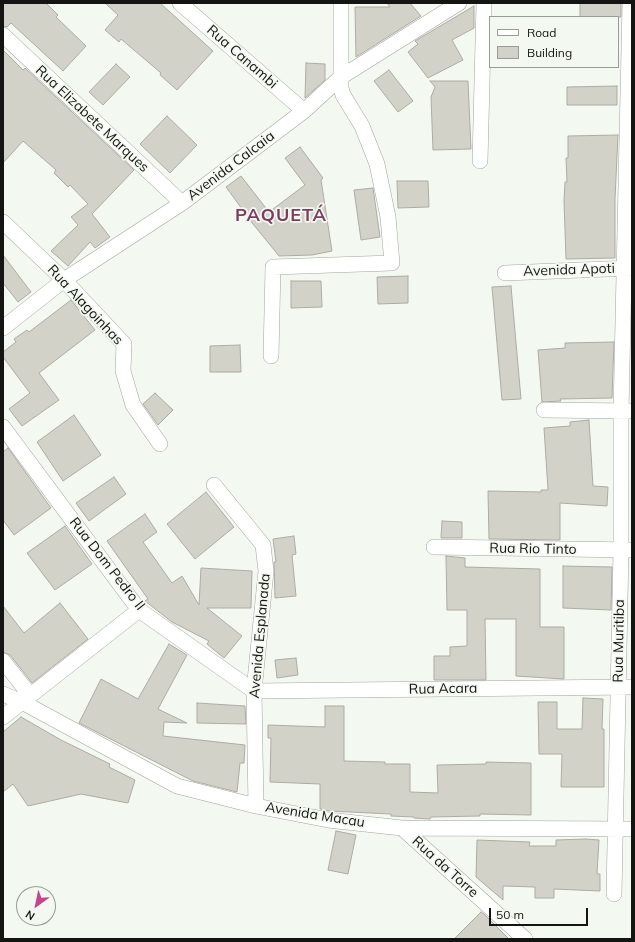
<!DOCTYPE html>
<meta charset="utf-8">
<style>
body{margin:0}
#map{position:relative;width:635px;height:942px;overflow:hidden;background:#f3f8f0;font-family:Mulish,sans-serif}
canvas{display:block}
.frame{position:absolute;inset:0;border:4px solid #141512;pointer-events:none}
.legend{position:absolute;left:489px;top:16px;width:130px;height:52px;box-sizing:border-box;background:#f3f8f0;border:1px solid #9a9d97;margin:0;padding:5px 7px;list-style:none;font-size:12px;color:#141512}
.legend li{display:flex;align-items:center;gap:8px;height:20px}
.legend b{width:20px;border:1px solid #9a9d97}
.north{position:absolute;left:16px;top:886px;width:40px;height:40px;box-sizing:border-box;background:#f3f8f0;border:1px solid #9a9d97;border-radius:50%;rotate:213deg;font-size:11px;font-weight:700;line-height:16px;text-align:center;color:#141512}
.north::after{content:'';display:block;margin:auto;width:14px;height:18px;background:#c5458f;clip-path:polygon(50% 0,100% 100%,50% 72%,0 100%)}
.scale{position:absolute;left:489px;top:908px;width:99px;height:18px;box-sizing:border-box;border:2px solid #141512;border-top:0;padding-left:5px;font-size:12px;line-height:14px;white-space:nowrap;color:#141512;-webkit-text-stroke:3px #f3f8f0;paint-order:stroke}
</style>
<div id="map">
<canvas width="635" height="942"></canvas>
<div class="frame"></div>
<ul class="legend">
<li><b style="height:5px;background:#fff"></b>Road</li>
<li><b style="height:11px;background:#d3d2c9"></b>Building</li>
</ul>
<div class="north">N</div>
<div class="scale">50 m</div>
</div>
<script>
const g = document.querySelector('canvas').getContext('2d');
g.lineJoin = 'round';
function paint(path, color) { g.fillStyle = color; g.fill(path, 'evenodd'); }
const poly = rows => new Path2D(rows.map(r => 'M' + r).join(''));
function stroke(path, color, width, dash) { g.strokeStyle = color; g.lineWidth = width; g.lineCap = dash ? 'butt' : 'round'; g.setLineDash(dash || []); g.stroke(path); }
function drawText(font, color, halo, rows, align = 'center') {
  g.font = font + ' Mulish,sans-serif'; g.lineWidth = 3.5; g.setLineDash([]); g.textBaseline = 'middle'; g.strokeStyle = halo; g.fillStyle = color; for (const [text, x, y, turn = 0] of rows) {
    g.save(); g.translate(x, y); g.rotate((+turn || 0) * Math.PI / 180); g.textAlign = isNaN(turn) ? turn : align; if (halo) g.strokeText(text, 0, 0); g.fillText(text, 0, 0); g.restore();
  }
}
const building = poly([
 [3,3,46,3,58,15,56,17,86,46,63,71,11,23,7,27,3,26,3,3],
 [105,3,160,3,213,51,177,90,160,75,161,73,121,39,119,42,105,30,118,15,105,3],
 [387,3,410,3,421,16,356,57,355,7,390,7,387,3],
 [580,3,621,3,621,17,580,17,580,3],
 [474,6,474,28,452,40,463,60,428,78,408,52,418,44,415,41,474,6],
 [3,50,23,70,25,68,134,170,92,214,110,237,95,248,90,242,68,266,51,251,78,225,71,217,88,204,70,185,68,187,54,173,56,170,23,141,3,163,3,50],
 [306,63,325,64,325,80,305,98,306,63],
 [116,64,130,77,103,105,89,92,116,64],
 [389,70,413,101,398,112,374,81,389,70],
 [430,81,468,81,471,149,433,150,431,97,435,87,430,81],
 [617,86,617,105,567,105,567,87,617,86],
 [167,116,197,145,170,173,140,144,167,116],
 [618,135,615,199,615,258,566,259,564,201,565,182,567,182,566,158,568,158,568,136,618,135],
 [300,147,323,178,321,180,332,251,312,255,279,256,253,224,226,187,241,176,269,212,305,185,285,158,300,147],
 [397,181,428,181,429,207,398,208,397,181],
 [373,188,380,237,361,240,354,190,373,188],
 [3,255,31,292,18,302,3,283,3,255],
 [408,276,408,303,378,304,377,277,408,276],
 [291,281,321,281,322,307,291,308,291,281],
 [511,286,521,399,502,400,492,287,511,286],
 [71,300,95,330,39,373,59,400,22,426,9,409,30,393,3,357,3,352,16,342,14,339,27,330,29,332,71,300],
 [614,342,612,398,560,399,561,401,542,402,538,350,565,348,565,343,614,342],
 [240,345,241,372,210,372,210,346,240,345],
 [155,393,173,410,158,425,143,404,155,393],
 [74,415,101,455,63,481,37,442,74,415],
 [589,420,593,486,608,487,607,506,560,503,560,540,489,539,488,491,541,492,541,490,548,490,544,428,570,426,570,422,589,420],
 [8,448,51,508,14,535,3,520,3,452,8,448],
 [114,477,126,494,89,521,76,503,114,477],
 [206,492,234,527,195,559,167,524,206,492],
 [145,514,157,532,143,542,172,583,182,576,199,605,201,568,252,571,251,608,207,608,242,636,224,658,207,644,209,641,172,622,145,601,148,599,107,541,145,514],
 [442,521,462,522,462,538,441,538,442,521],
 [65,526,92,564,55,590,27,553,65,526],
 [294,536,296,554,292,555,296,596,275,598,274,562,276,562,273,539,294,536],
 [446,556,465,558,465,567,540,569,540,627,564,627,564,679,516,676,516,619,485,619,486,680,434,680,434,656,450,656,450,647,467,646,467,610,447,610,446,556],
 [563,566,612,567,611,610,563,608,563,566],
 [60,603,88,639,32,683,10,655,3,652,3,606,24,633,60,603],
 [169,644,187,655,158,709,187,723,164,722,163,736,245,745,244,763,240,763,237,792,193,781,79,723,101,679,138,699,169,644],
 [296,658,298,675,277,678,275,660,296,658],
 [583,698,603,699,602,729,604,729,604,787,561,787,562,754,539,754,538,702,557,702,557,729,582,729,583,698],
 [197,703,245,706,246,724,197,723,197,703],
 [325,706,344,706,344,761,385,762,385,764,410,764,410,792,438,793,437,765,486,764,486,762,531,763,531,815,480,814,480,816,431,817,430,819,414,818,414,817,391,816,391,814,329,811,320,809,320,784,270,782,271,738,268,738,268,725,325,727,325,706],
 [21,717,61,740,110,764,109,767,135,780,128,803,81,794,28,806,13,784,3,792,3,732,21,717],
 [336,831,356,835,348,874,328,870,336,831],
 [586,839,599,840,597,874,600,874,600,891,554,889,554,898,535,898,535,887,503,886,503,900,476,877,477,840,530,842,529,846,556,846,556,840,586,839],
 [481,912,484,914,509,939,454,939,481,912]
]);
const street = poly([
 [180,3,304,111],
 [3,35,182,203],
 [480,161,484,3],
 [3,222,64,280,124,344,123,371,133,405,160,444],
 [505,273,632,268],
 [3,328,64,280,182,203,304,111,341,77,459,3],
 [271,356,273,267,392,263,388,217,377,164,362,126,343,95,341,88,341,3],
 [544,410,632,411],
 [3,427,139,610,254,691,632,687],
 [214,485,263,545,266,571,254,691,256,806],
 [434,547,632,550],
 [3,661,30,695],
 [3,694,22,702,177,786,256,806,328,820,402,828,632,829],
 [3,717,139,610],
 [402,828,525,939],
 [614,894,621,550,621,411,630,3]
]);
const streetNames = [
 ["Rua Canambi",242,57,41],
 ["Rua Elizabete Marques",92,119,43],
 ["Avenida Calcaia",231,166,-37],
 ["Avenida Apoti",569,270,-2],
 ["Rua Alagoinhas",85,305,47],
 ["Rua Rio Tinto",533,549,1],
 ["Rua Dom Pedro II",107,564,52],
 ["Avenida Esplanada",260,636,-85],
 ["Rua Muritiba",619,641,-89],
 ["Rua Acara",443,689,-1],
 ["Avenida Macau",315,815,9],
 ["Rua da Torre",445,867,42]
];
const districtNames = [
 ["PAQUETÁ",281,216]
];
paint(building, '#d3d2c9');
stroke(building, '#adaca4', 1);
stroke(street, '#a1a69e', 16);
stroke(street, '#fff', 15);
drawText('14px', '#141512', '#f3f8f0', streetNames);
g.letterSpacing = '1px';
drawText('bold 18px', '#7d3c5f', '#f3f8f0', districtNames);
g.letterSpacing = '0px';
</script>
